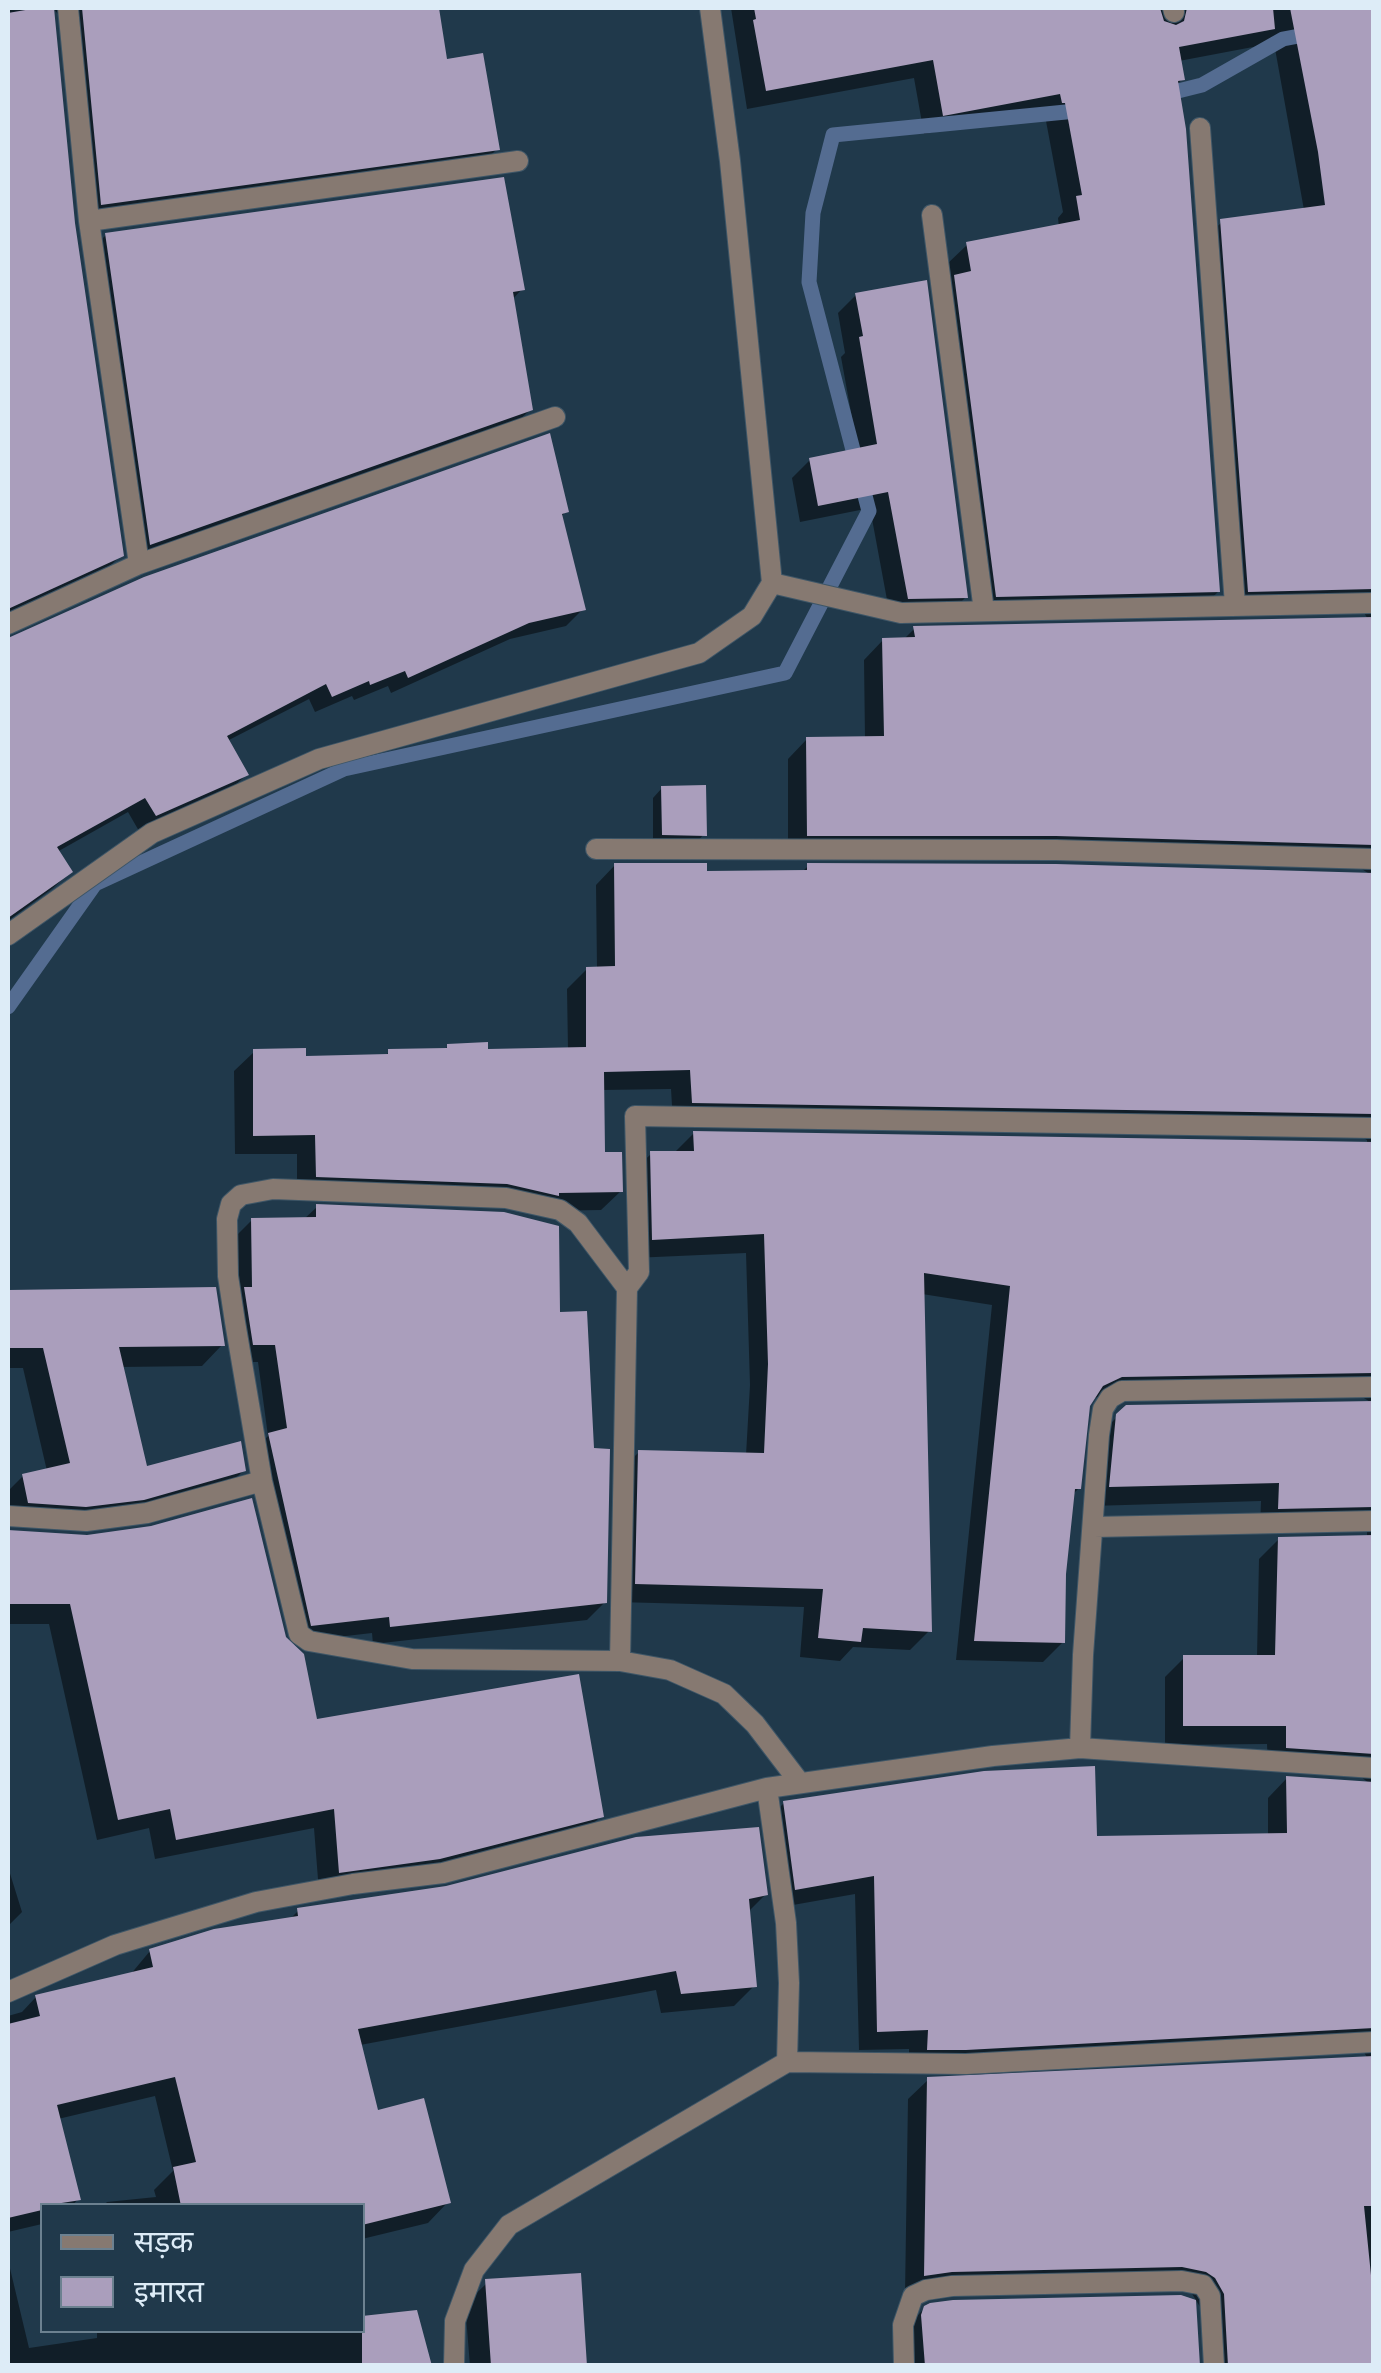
<!DOCTYPE html>
<meta charset="utf-8">
<style>
body{margin:0}
#map{position:relative;width:1381px;height:2373px;overflow:hidden;background:#20394b;font-family:"IBM Plex Serif","Noto Sans Devanagari",serif}
canvas{display:block}
.frame{position:absolute;inset:0;border:10px solid #ddecf7;pointer-events:none}
.legend{position:absolute;left:40px;top:2203px;width:325px;height:130px;box-sizing:border-box;background:#20394b;border:2px solid #6c8190;margin:0;padding:12px 18px;list-style:none;font-size:30px;color:#ddecf7}
.legend li{display:flex;align-items:center;gap:20px;height:50px}
.legend b{width:50px;border:2px solid #6c8190}
</style>
<div id="map">
<canvas width="1381" height="2373"></canvas>
<div class="frame"></div>
<ul class="legend">
<li><b style="height:12px;background:#867971"></b>सड़क</li>
<li><b style="height:28px;background:#aa9ebc"></b>इमारत</li>
</ul>
</div>
<script>
const g = document.querySelector('canvas').getContext('2d');
g.lineJoin = 'round';
function paint(path, color) { g.fillStyle = color; g.fill(path, 'evenodd'); }
const poly = rows => new Path2D(rows.map(r => 'M' + r).join(''));
function stroke(path, color, width, dash) { g.strokeStyle = color; g.lineWidth = width; g.lineCap = dash ? 'butt' : 'round'; g.setLineDash(dash || []); g.stroke(path); }
const shadow = poly([
 [8,8,52,8,73,223,121,555,104,572,8,616],
 [53,8,436,8,445,62,497,149,480,166,85,221,66,24],
 [731,8,1335,8,1341,40,1374,36,1374,2366,1208,2366,1205,2315,1191,2292,1161,2286,905,2294,908,2099,928,2080,1368,2059,1362,2049,909,2068,909,2049,859,2050,855,1894,776,1908,764,1823,784,1803,1095,1838,1268,1836,1268,1798,1287,1778,1370,1784,1356,1773,1268,1767,1267,1744,1165,1745,1165,1677,1184,1658,1257,1657,1259,1559,1279,1539,1367,1537,1367,1532,1353,1526,1260,1528,1261,1501,1091,1506,1098,1436,1127,1407,1372,1403,1354,1392,1100,1396,1090,1400,1079,1488,1072,1495,1064,1574,1063,1642,1043,1662,956,1660,992,1305,922,1294,929,1631,910,1650,853,1647,840,1661,800,1657,804,1607,617,1602,619,1472,639,1452,746,1455,750,1385,746,1253,633,1258,631,1173,651,1154,674,1153,694,1133,1367,1144,1367,1140,1354,1133,673,1122,671,1089,602,1090,602,1154,621,1191,601,1210,539,1211,486,1203,297,1195,297,1154,235,1154,234,1071,254,1052,304,1058,384,1057,389,1052,443,1051,448,1046,486,1052,568,1050,567,989,587,969,597,969,596,885,615,865,705,874,802,872,808,866,1371,875,1354,864,788,854,788,759,807,739,865,739,864,660,883,640,903,640,914,629,1368,619,1362,610,1229,610,1202,241,1222,222,1304,210,1274,43,1179,61,1182,79,1176,86,1218,592,1198,611,977,616,947,264,967,245,1059,227,1058,218,1063,212,1046,121,1043,121,1041,112,924,134,914,78,747,109],
 [106,235,522,289,512,300,531,409,513,426,134,561,89,252],
 [856,295,966,597,948,615,890,616,870,508,800,522,792,478,810,460,858,451,841,357,845,353,838,313],
 [566,511,561,517,583,609,566,626,510,639,391,693,388,686,354,700,352,696,315,712,309,699,227,741,246,775,229,791,139,831,128,812,57,852,70,872,53,888,8,921,8,639],
 [662,788,704,834,695,844,653,844,653,798],
 [317,1207,557,1315,605,1602,587,1620,373,1644,372,1633,294,1642,251,1454,268,1436,258,1362,236,1362,234,1238,252,1220,304,1219],
 [214,1290,222,1345,202,1366,121,1367,145,1469,244,1470,223,1491,121,1519,8,1523,8,1491,23,1476,47,1471,23,1368,8,1368,8,1293],
 [8,1532,88,1537,283,1639,315,1722,601,1816,580,1837,319,1892,314,1828,155,1859,149,1828,97,1840,49,1624,8,1624],
 [8,1867,22,1912,8,1926],
 [766,1894,748,1912,754,1986,734,2006,661,2013,656,1990,360,2045,377,2113,448,2202,428,2223,362,2239,362,2206,103,2206,107,2202,156,2197,154,2190,173,2171,155,2096,58,2119,78,2199,72,2206,42,2206,42,2224,8,2232,8,2016,22,2012,36,1997,130,1975,150,1951,288,1921,298,1911],
 [8,2260,29,2348,97,2338,97,2330,362,2330,430,2366,8,2366],
 [486,2284,585,2366,470,2366,465,2304],
 [925,2308,1198,2366,905,2366,905,2328]
]);
const stream = poly([
 [1162,95,1202,85,1283,39,1315,33],
 [8,1007,95,884,344,769,785,673,869,511,809,282,813,213,833,135,1086,110]
]);
const building = poly([
 [37,8,54,8,75,223,124,556,8,609,8,13],
 [82,8,439,8,447,59,483,53,500,150,101,205],
 [754,8,1160,8,1164,21,1176,25,1184,21,1187,8,1273,8,1275,29,1179,47,1185,80,1178,81,1186,129,1220,592,996,597,954,275,971,271,966,242,1080,220,1076,196,1082,195,1065,103,1062,103,1060,94,943,116,933,60,766,91,753,20,756,19],
 [1290,8,1374,8,1374,589,1248,592,1220,219,1325,205,1318,152],
 [504,177,525,290,513,292,533,410,150,545,105,233],
 [927,280,968,598,908,599,888,492,818,506,809,458,877,444,859,337,863,336,855,293],
 [550,433,569,512,562,514,586,610,529,623,408,678,405,671,370,685,369,681,332,697,326,684,227,736,249,775,156,816,145,798,57,847,73,872,8,918,8,638,144,577],
 [1374,617,1374,845,1056,836,807,836,806,737,884,736,882,638,915,637,913,626],
 [706,785,707,836,662,835,661,786],
 [614,863,707,863,707,871,807,870,807,863,1056,864,1374,873,1374,1114,692,1103,690,1070,604,1072,605,1152,622,1152,623,1192,559,1193,559,1196,507,1184,316,1177,315,1135,253,1136,253,1049,306,1048,306,1056,388,1054,388,1049,447,1048,447,1044,488,1042,488,1049,586,1047,586,967,615,966],
 [693,1131,1374,1142,1374,1373,1122,1377,1103,1386,1090,1406,1081,1489,1075,1489,1066,1574,1065,1643,974,1641,1010,1286,924,1273,932,1632,863,1628,861,1642,818,1638,823,1589,635,1584,638,1450,764,1453,768,1364,764,1234,652,1240,650,1151,694,1151],
 [316,1204,504,1212,559,1226,560,1312,587,1311,594,1448,610,1449,607,1603,390,1627,389,1617,311,1626,268,1433,287,1428,275,1345,253,1345,244,1287,252,1287,251,1218,316,1217],
 [216,1287,225,1346,119,1347,147,1466,241,1441,246,1471,144,1500,86,1507,28,1503,22,1474,70,1463,43,1348,8,1348,8,1290],
 [1374,1401,1374,1507,1278,1509,1279,1483,1109,1487,1116,1414,1126,1405],
 [252,1498,286,1637,304,1654,317,1719,579,1674,604,1817,440,1859,339,1873,334,1809,176,1840,170,1809,118,1820,70,1604,8,1604,8,1530,87,1535,151,1526],
 [1374,1535,1374,1754,1286,1748,1286,1726,1183,1726,1183,1655,1275,1655,1278,1537],
 [1095,1766,1097,1836,1287,1833,1286,1776,1374,1782,1374,2028,966,2050,927,2050,928,2030,877,2032,874,1876,795,1890,783,1801,984,1771],
 [759,1827,768,1895,749,1899,757,1987,681,1994,676,1971,358,2029,378,2110,424,2098,451,2203,362,2225,362,2206,181,2206,173,2167,196,2162,175,2077,57,2105,81,2200,42,2206,42,2210,8,2218,8,2024,40,2016,35,1995,153,1967,149,1949,214,1929,298,1916,297,1908,446,1886,636,1837],
 [1374,2056,1374,2206,1364,2206,1374,2305,1374,2366,1228,2366,1224,2294,1215,2278,1206,2272,1182,2267,952,2272,924,2276,927,2077],
 [581,2273,587,2366,491,2366,485,2279],
 [1181,2295,1196,2300,1200,2366,925,2366,921,2315,924,2306,930,2303,953,2300],
 [417,2310,432,2366,362,2366,362,2316]
]);
const minor = poly([
 [710,8,730,161,772,583,901,613,1374,603],
 [1173,8,1174,12],
 [1200,128,1235,605],
 [932,215,984,611],
 [89,221,518,161],
 [139,564,555,417],
 [8,624,139,564,89,221,68,8],
 [596,849,1056,850,1374,859],
 [8,935,152,833,319,759,699,653,752,616,772,583],
 [627,1288,578,1223,560,1210,506,1198,273,1189,241,1195,231,1204,227,1219,228,1276,235,1322,262,1481,299,1634,309,1641,412,1659,620,1661,670,1670,724,1694,755,1724,800,1783],
 [8,1516,86,1521,147,1513,262,1481],
 [1094,1527,1374,1521],
 [620,1661,627,1288,639,1272,635,1116,1374,1128],
 [1080,1748,1083,1655,1099,1435,1103,1409,1110,1398,1122,1391,1374,1387],
 [767,1788,786,1923,789,1983,787,2062],
 [8,1992,115,1945,256,1902,353,1884,443,1873,767,1788,993,1756,1080,1748,1374,1768],
 [454,2366,455,2321,474,2270,509,2225,787,2062,966,2064,1374,2042],
 [904,2366,903,2325,913,2296,926,2290,952,2286,1182,2281,1203,2285,1210,2296,1214,2366]
]);
paint(shadow, '#0007');
stroke(stream, '#546c91', 15);
paint(building, '#aa9ebc');
stroke(minor, '#3e5667', 22);
stroke(minor, '#867971', 20);
</script>
